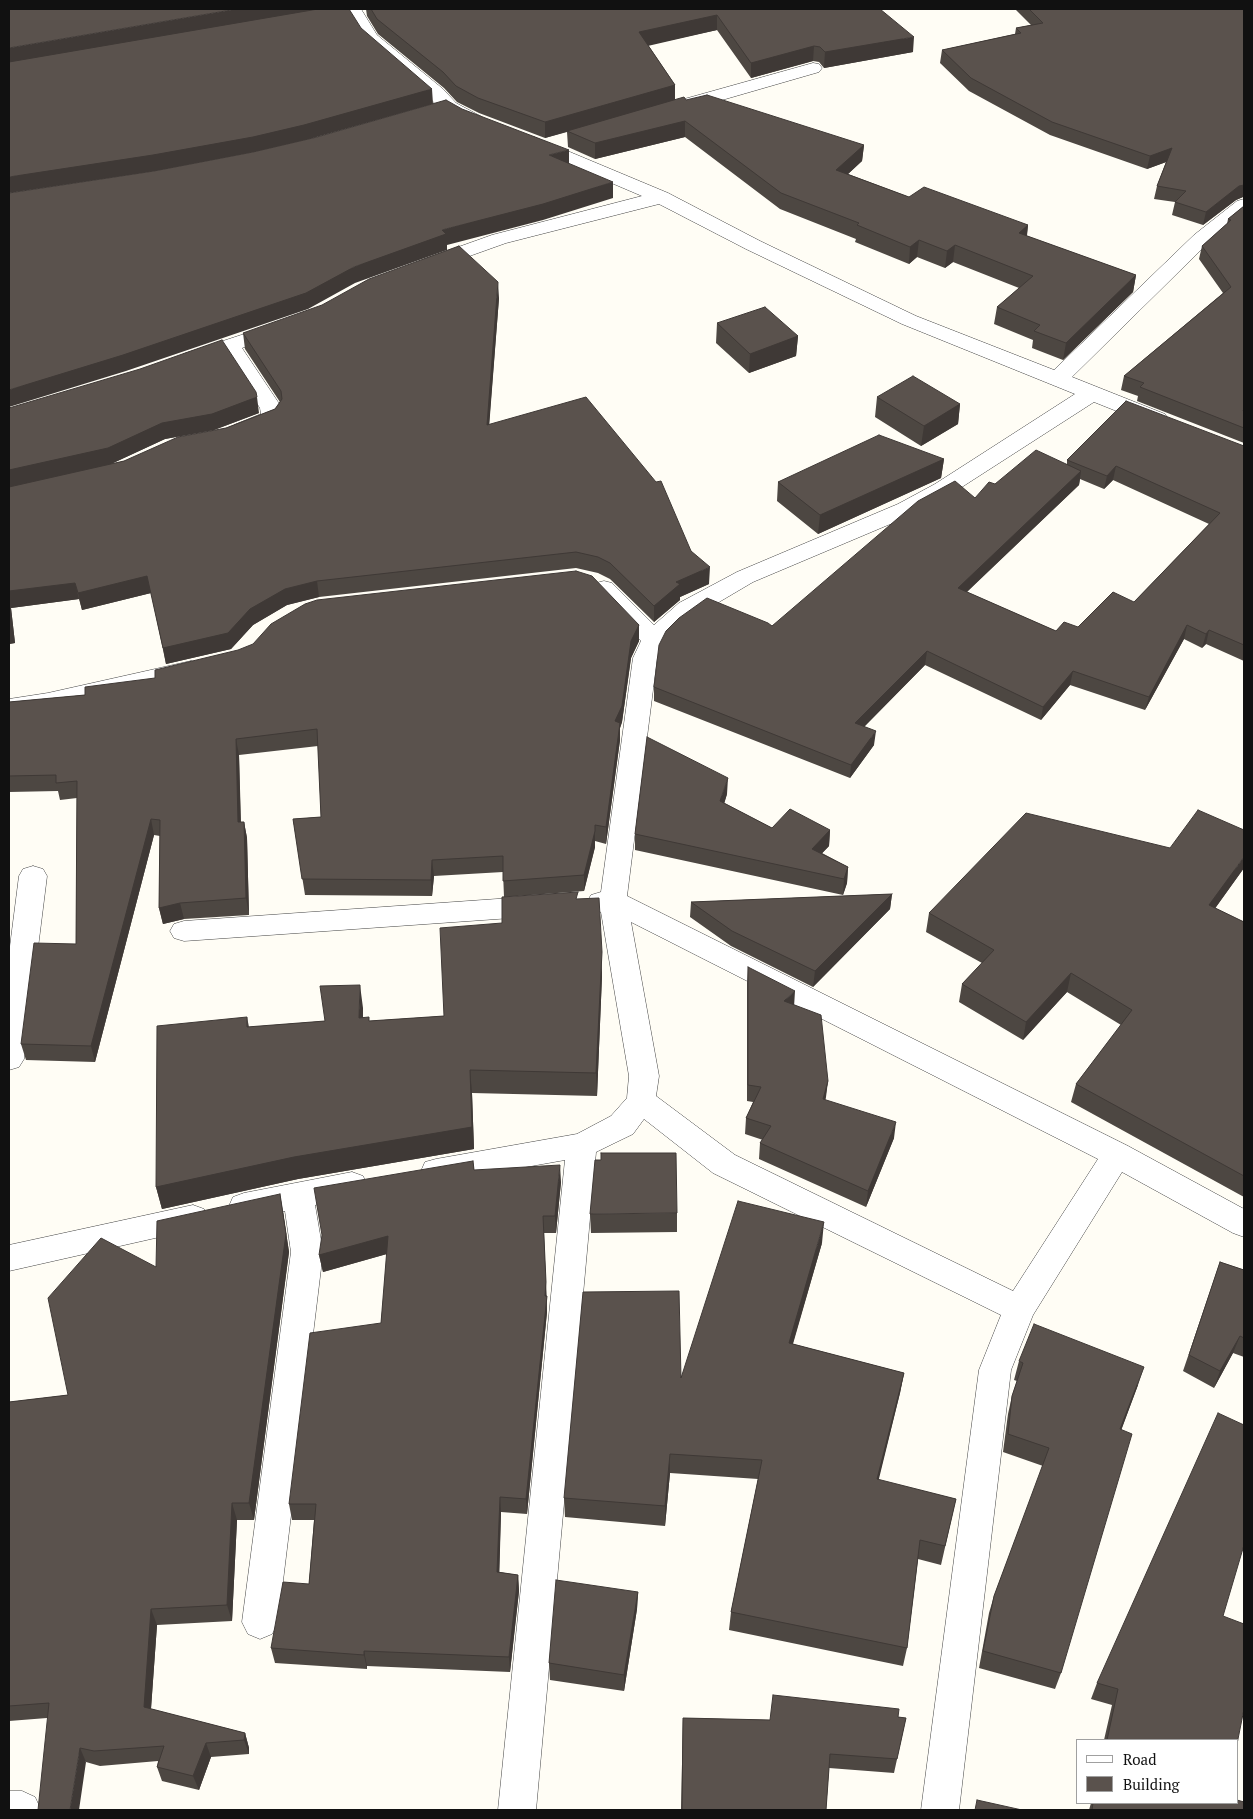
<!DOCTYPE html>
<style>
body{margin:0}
#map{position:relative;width:1253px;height:1819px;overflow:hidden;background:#fffdf5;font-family:"PT Serif",serif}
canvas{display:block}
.frame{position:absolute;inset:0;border:10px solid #111;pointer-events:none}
.legend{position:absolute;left:1076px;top:1739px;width:162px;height:65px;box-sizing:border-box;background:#fff;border:1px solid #a0a0a0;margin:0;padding:6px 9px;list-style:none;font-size:15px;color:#111}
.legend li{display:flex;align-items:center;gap:10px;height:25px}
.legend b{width:25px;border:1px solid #a0a0a0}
</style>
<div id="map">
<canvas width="1253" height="1819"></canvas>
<div class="frame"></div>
<ul class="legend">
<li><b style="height:6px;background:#fff"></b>Road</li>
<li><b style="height:14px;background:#5a524d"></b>Building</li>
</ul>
</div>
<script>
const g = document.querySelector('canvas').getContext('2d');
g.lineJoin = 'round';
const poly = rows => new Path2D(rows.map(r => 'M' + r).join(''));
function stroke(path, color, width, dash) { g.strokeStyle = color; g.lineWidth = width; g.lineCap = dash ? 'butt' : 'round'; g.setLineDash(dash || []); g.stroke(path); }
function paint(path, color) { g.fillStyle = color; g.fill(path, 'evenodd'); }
const street = poly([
 [341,9,361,9,377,35,443,89,456,103,482,117,484,121,482,125,475,127,468,125,442,111,429,97,364,42,341,9],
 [813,63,819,64,822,68,819,72,677,113,670,111,668,107,670,103,813,63],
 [534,137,668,193,760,241,916,316,1054,370,1194,235,1237,201,1244,199,1244,215,1208,243,1072,377,1165,414,1168,419,1165,424,1157,426,1149,424,1094,402,951,494,914,514,753,582,697,615,677,630,664,644,657,658,627,896,1128,1146,1244,1209,1244,1237,1233,1233,1122,1172,1033,1315,1011,1370,959,1810,921,1810,979,1370,1001,1315,713,1173,644,1119,633,1134,596,1152,536,1810,498,1810,565,1160,436,1183,425,1180,421,1171,425,1162,436,1159,577,1134,611,1116,627,1098,629,1076,601,912,591,909,587,902,591,895,601,892,633,658,641,641,596,595,592,589,596,583,604,581,612,583,654,625,679,603,737,572,898,504,935,484,1075,394,902,324,746,249,659,204,506,243,436,268,429,270,422,268,419,264,422,260,492,235,642,196,527,147,524,143,527,139,534,137],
 [631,922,1098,1159,1013,1291,735,1155,656,1096,659,1076,631,922],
 [278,323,285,325,289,329,285,333,242,348,282,408,283,414,277,424,250,435,242,437,234,435,231,430,234,425,261,414,260,408,225,354,191,365,183,364,180,359,183,354,278,323],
 [191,661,200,663,203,669,200,675,48,711,9,717,9,699,48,693,191,661],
 [33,866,43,869,47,876,24,1059,19,1067,9,1070,9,954,19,876,23,869,33,866],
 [540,896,550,899,554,906,550,913,540,916,184,941,174,938,170,931,174,924,184,921,540,896],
 [352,1172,363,1176,367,1185,363,1194,315,1205,323,1252,278,1622,272,1634,260,1639,248,1634,242,1622,291,1252,285,1211,244,1219,233,1215,229,1206,233,1197,244,1193,352,1172],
 [193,1205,204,1209,208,1218,204,1227,9,1271,9,1245,193,1205],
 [9,1791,22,1791,35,1797,41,1810,9,1810,9,1791]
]);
const wall = poly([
 [366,9,880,9,913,52,824,68,819,62,813,61,751,78,717,30,648,45,675,85,675,100,686,100,864,145,862,161,848,174,909,197,1028,225,1027,236,1136,275,1133,292,1063,360,1032,348,1033,340,994,324,997,307,1019,288,953,262,945,268,917,257,909,264,855,242,856,239,780,209,685,137,595,159,568,147,567,132,545,138,479,113,457,102,444,88,378,34,367,16],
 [1015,9,1244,9,1244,198,1243,197,1236,200,1203,225,1172,215,1175,202,1154,199,1157,186,1166,162,1147,169,1050,135,969,91,940,63,942,50,1015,34,1016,28,1031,25],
 [1244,206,1244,443,1137,401,1138,396,1121,390,1124,376,1223,293,1199,259,1202,246,1227,224,1228,219],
 [499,298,489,424,691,551,709,584,680,597,680,600,654,622,610,579,598,573,576,568,319,597,287,605,253,625,231,649,166,664,151,593,82,610,79,599,11,608,15,643,9,644,9,408,259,413,214,430,165,439,111,464,124,461,226,428,275,409,280,402,245,349,243,333],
 [717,323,798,336,796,356,749,373,716,343],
 [877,397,960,404,958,424,921,446,875,417],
 [1244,446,1244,661,1206,644,1202,648,1184,639,1145,710,1070,685,1041,720,925,665,864,727,874,745,850,778,654,701,654,687,772,626,975,498,995,484,1067,464,1067,460],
 [1080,479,1104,489,1113,480,1209,524,1134,602,1078,627,1056,631,967,592,1079,485],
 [944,459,941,478,818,534,777,501,778,482],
 [639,625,639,641,631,658,622,722,620,728,620,740,606,844,595,841,595,847,584,891,504,897,503,872,434,876,432,896,305,895,293,819,321,817,318,746,239,755,241,822,244,822,247,838,249,915,184,919,163,924,159,908,160,836,154,835,95,1062,26,1060,21,1044,76,944,77,798,60,800,58,791,9,792,9,702,85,695],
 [727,794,724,803,772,828,830,830,829,846,822,853,848,867,847,883,843,895,635,850,635,834],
 [1244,868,1215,908,1244,922,1244,1197,1071,1102,1076,1084,1121,1025,1067,992,1023,1040,959,1002,962,984,982,963,926,932,929,913],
 [892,894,890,909,813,987,731,946,690,917,691,902],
 [578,899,602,976,597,1096,472,1093,474,1149,298,1179,162,1209,156,1187,247,1017,249,1027,325,1021,363,1008,363,1018,369,1021,444,1016,502,923],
 [748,967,794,1005,828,1081,825,1100,894,1138,866,1207,759,1159,760,1143,763,1140,745,1134,746,1118,753,1102,747,1101,747,983],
 [473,1161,474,1170,561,1182,556,1233,544,1233,547,1312,527,1514,501,1512,499,1572,518,1575,519,1591,510,1672,367,1666,367,1669,275,1663,271,1648,309,1584,314,1520,292,1520,289,1504,381,1323,387,1254,323,1272,319,1255],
 [283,1212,289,1252,254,1520,237,1520,232,1621,157,1625,151,1709,245,1733,249,1748,249,1754,211,1757,199,1790,162,1781,157,1767,158,1761,100,1766,86,1762,47,1718,9,1721,9,1402,68,1395,156,1267],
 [677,1213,677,1232,591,1233,590,1214],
 [822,1243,793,1344,904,1373,900,1393,878,1480,956,1499,941,1565,918,1559,907,1648,903,1666,729,1630,731,1612,758,1479,670,1473,665,1526,565,1517,564,1498,681,1378],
 [1220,1262,1244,1270,1244,1357,1233,1353,1214,1388,1183,1371],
 [1019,1361,1138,1385,1121,1430,1061,1673,1055,1689,979,1668,989,1613,994,1596,1043,1466,1003,1452,1008,1414,1012,1396,1017,1381,1014,1380],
 [638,1592,637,1609,624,1691,550,1680,549,1663],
 [1223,1616,1237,1740,1104,1740,1112,1705,1091,1699,1097,1683],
 [898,1717,906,1718,894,1773,829,1768,826,1810,681,1810,683,1718,770,1720],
 [1091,1803,1237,1803,1244,1810,1089,1810]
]);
const shadedWall = poly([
 [237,9,327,9,9,64,9,48],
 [717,15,717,30,639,48,639,32],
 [914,37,913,52,824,68,825,52],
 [814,46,813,61,751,78,751,63],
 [675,85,675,100,545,138,545,122],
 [432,89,433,104,306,140,255,152,156,171,9,193,9,177],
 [685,121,685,137,595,159,595,143],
 [864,145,862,161,835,186,836,170],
 [1172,148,1169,161,1147,169,1150,156],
 [569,150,569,166,549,155],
 [613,182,613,198,543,220,447,245,447,250,355,283,308,309,126,371,9,407,9,390,354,267,442,230],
 [1244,185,1243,197,1236,200,1203,225,1206,212,1239,186],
 [1028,225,1026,241,1019,233],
 [919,240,917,257,909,264,910,247],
 [955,245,953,262,945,268,947,251],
 [1136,275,1133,292,1063,360,1066,343],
 [498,282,499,298,488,441,487,425],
 [798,336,796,356,749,373,750,354],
 [257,397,259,413,214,430,165,439,111,464,9,487,9,470,162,423],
 [960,404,958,424,921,446,924,426],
 [944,459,941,478,818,534,820,515],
 [1116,466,1113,480,1104,489,1107,476],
 [1081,471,1079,485,956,602,958,588],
 [710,567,709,584,680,597,680,600,654,622,654,606,676,582],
 [147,576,151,593,82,610,78,593],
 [317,581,319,597,287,605,253,625,231,649,166,664,163,648,250,609,285,589],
 [75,583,79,599,11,608,15,643,9,644,9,591],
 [639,625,639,641,631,658,622,722,620,728,620,740,606,844,606,827,615,721,631,641],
 [1187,625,1184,639,1145,710,1149,697],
 [1209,630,1206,644,1202,648,1206,634],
 [927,651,925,665,854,737,855,723],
 [1073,671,1070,685,1041,720,1043,707],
 [876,731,874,745,850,778,851,765],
 [236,739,239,755,241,838,238,822],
 [728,778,727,794,720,818,720,801],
 [151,819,154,835,95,1062,91,1046],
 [244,822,247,838,249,915,246,898],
 [830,830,829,846,811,865,812,849],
 [595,831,595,847,584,891,584,875],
 [1244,857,1244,868,1204,924,1209,905],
 [432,860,434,876,432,896,431,880],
 [848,867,847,883,843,895,844,879],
 [892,894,890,909,813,987,815,971],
 [180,903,184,919,163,924,159,908],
 [602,952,602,976,597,1096,596,1073],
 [1071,973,1067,992,1023,1040,1026,1022],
 [360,985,363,1008,362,1041,359,1018],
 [795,991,794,1007,784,1001],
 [470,1070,472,1093,474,1149,298,1179,162,1209,156,1187],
 [828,1081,826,1097,822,1115,823,1099],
 [896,1122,894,1138,866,1207,868,1191],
 [560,1165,561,1182,556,1233,555,1216],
 [280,1194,283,1212,289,1252,254,1520,249,1503],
 [824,1222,822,1243,787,1363,789,1343],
 [388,1236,390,1253,323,1272,319,1255],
 [546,1282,547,1312,527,1514,526,1499],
 [1240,1336,1233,1353,1214,1388,1220,1371],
 [1144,1367,1138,1385,1115,1447,1120,1429],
 [904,1373,900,1393,874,1499,877,1479],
 [670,1454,670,1473,665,1526,665,1506],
 [500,1497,501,1512,499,1587,497,1572],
 [232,1503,237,1520,232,1621,227,1605],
 [518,1575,519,1591,510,1672,509,1657],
 [638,1592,637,1609,624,1691,624,1675],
 [151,1609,157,1625,150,1722,144,1707],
 [364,1651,367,1666,367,1669,364,1655],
 [245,1733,249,1748,249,1754,244,1740],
 [206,1743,211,1757,199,1790,193,1776],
 [80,1748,86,1762,79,1810,70,1810]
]);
const building = poly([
 [9,9,237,9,9,48,9,9],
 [318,9,349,9,361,28,432,89,304,125,253,137,153,155,9,177,9,62,318,9],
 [371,9,880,9,914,37,825,52,820,47,814,46,751,63,717,15,639,32,675,85,545,122,478,98,456,86,443,72,377,19,371,9],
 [1029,9,1244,9,1244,185,1239,186,1206,212,1175,202,1186,191,1157,186,1172,148,1150,156,1052,122,971,78,942,50,1021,33,1016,28,1043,23,1029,9],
 [707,95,864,145,836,170,909,197,924,187,1028,225,1019,233,1136,275,1066,343,1034,331,1040,325,997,307,1033,276,955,245,947,251,919,240,910,247,857,225,859,223,781,193,685,121,595,143,567,131,684,97,686,100,707,95],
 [446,100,462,109,569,150,549,155,613,182,543,204,442,230,446,234,354,267,306,293,123,355,9,390,9,193,154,171,253,152,317,137,446,100],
 [1244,206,1244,409,1243,411,1244,412,1244,428,1140,387,1144,383,1124,376,1231,287,1202,246,1231,220,1228,219,1244,206],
 [459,246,498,282,487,425,586,397,656,482,661,481,691,551,710,567,676,582,680,584,654,606,610,563,598,557,576,552,317,581,285,589,250,609,228,633,163,648,147,576,78,593,75,583,9,591,9,487,124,461,178,437,226,428,275,409,282,399,281,391,243,333,322,305,369,279,459,246],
 [765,307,798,336,750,354,717,323,765,307],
 [222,340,256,392,257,397,212,414,162,423,108,448,9,470,9,408,140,369,222,340],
 [913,376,960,404,924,426,877,397,913,376],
 [1126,401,1244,446,1244,645,1209,630,1206,634,1187,625,1149,697,1073,671,1043,707,927,651,855,723,876,731,851,765,654,687,659,645,666,631,679,618,707,598,768,623,772,626,918,501,955,481,975,498,989,482,995,484,1036,450,1081,471,958,588,1056,631,1064,622,1078,627,1113,592,1134,602,1220,513,1116,466,1107,476,1067,460,1126,401],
 [879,435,944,459,820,515,778,482,879,435],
 [576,571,592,576,639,625,631,641,622,706,615,721,620,723,606,827,595,825,595,831,584,875,503,881,503,856,432,860,431,880,302,879,293,819,321,817,317,729,236,739,238,822,244,822,246,898,180,903,159,908,160,820,151,819,91,1046,21,1044,34,943,76,944,77,781,56,783,56,775,9,776,9,702,85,695,85,687,155,678,155,670,238,650,253,644,271,624,305,604,317,600,576,571],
 [9,610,10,627,9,627,9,610],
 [647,737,728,778,720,801,772,828,790,809,830,830,812,849,848,867,844,879,635,834,647,737],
 [1198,810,1244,830,1244,857,1209,905,1244,922,1244,1176,1076,1084,1132,1010,1071,973,1026,1022,962,984,994,950,929,913,1026,813,1170,848,1198,810],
 [578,892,576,899,599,898,602,952,596,1073,470,1070,472,1127,294,1157,156,1187,157,1026,247,1017,247,1027,325,1021,320,986,360,985,359,1018,369,1017,369,1021,444,1016,440,928,502,923,502,897,578,892],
 [892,894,815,971,732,931,691,902,892,894],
 [748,967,795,991,784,1001,821,1015,828,1081,823,1099,896,1122,868,1191,760,1143,771,1126,746,1118,761,1087,748,1085,748,967],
 [601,1153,676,1153,677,1213,590,1214,595,1160,601,1160,601,1153],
 [473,1161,474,1170,560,1165,555,1216,543,1216,546,1282,545,1296,547,1296,526,1499,500,1497,497,1572,518,1575,509,1657,364,1651,364,1655,271,1648,283,1582,309,1584,316,1504,289,1504,310,1333,381,1323,388,1236,319,1255,322,1235,314,1188,473,1161],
 [280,1194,286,1234,249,1503,232,1503,227,1605,151,1609,144,1707,245,1733,244,1740,206,1743,193,1776,157,1767,164,1746,94,1751,80,1748,70,1810,38,1810,49,1703,9,1706,9,1402,68,1395,48,1298,101,1238,156,1267,157,1221,280,1194],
 [738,1201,824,1222,789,1343,904,1373,877,1479,956,1499,945,1546,920,1540,907,1648,731,1612,762,1460,670,1454,665,1506,564,1498,583,1292,679,1291,681,1378,738,1201],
 [1220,1262,1244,1270,1244,1338,1240,1336,1220,1371,1189,1355,1220,1262],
 [1034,1324,1144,1367,1120,1429,1132,1434,1061,1673,983,1651,994,1596,1049,1448,1008,1434,1012,1396,1023,1363,1019,1361,1034,1324],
 [1218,1413,1244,1425,1244,1545,1223,1616,1244,1624,1244,1709,1237,1744,1237,1740,1107,1740,1118,1689,1097,1683,1218,1413],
 [556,1580,638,1592,624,1675,549,1663,556,1580],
 [773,1695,899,1709,898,1717,906,1718,897,1759,830,1754,826,1810,682,1810,683,1718,770,1720,773,1695],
 [977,1800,1022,1810,975,1810,977,1800],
 [1237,1800,1244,1802,1244,1810,1092,1810,1093,1803,1237,1803,1237,1800]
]);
stroke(street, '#444', 1);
paint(street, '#fff');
paint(wall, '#4d4742');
paint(shadedWall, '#3f3936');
paint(building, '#5a524d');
stroke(building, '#3f3936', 1);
</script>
